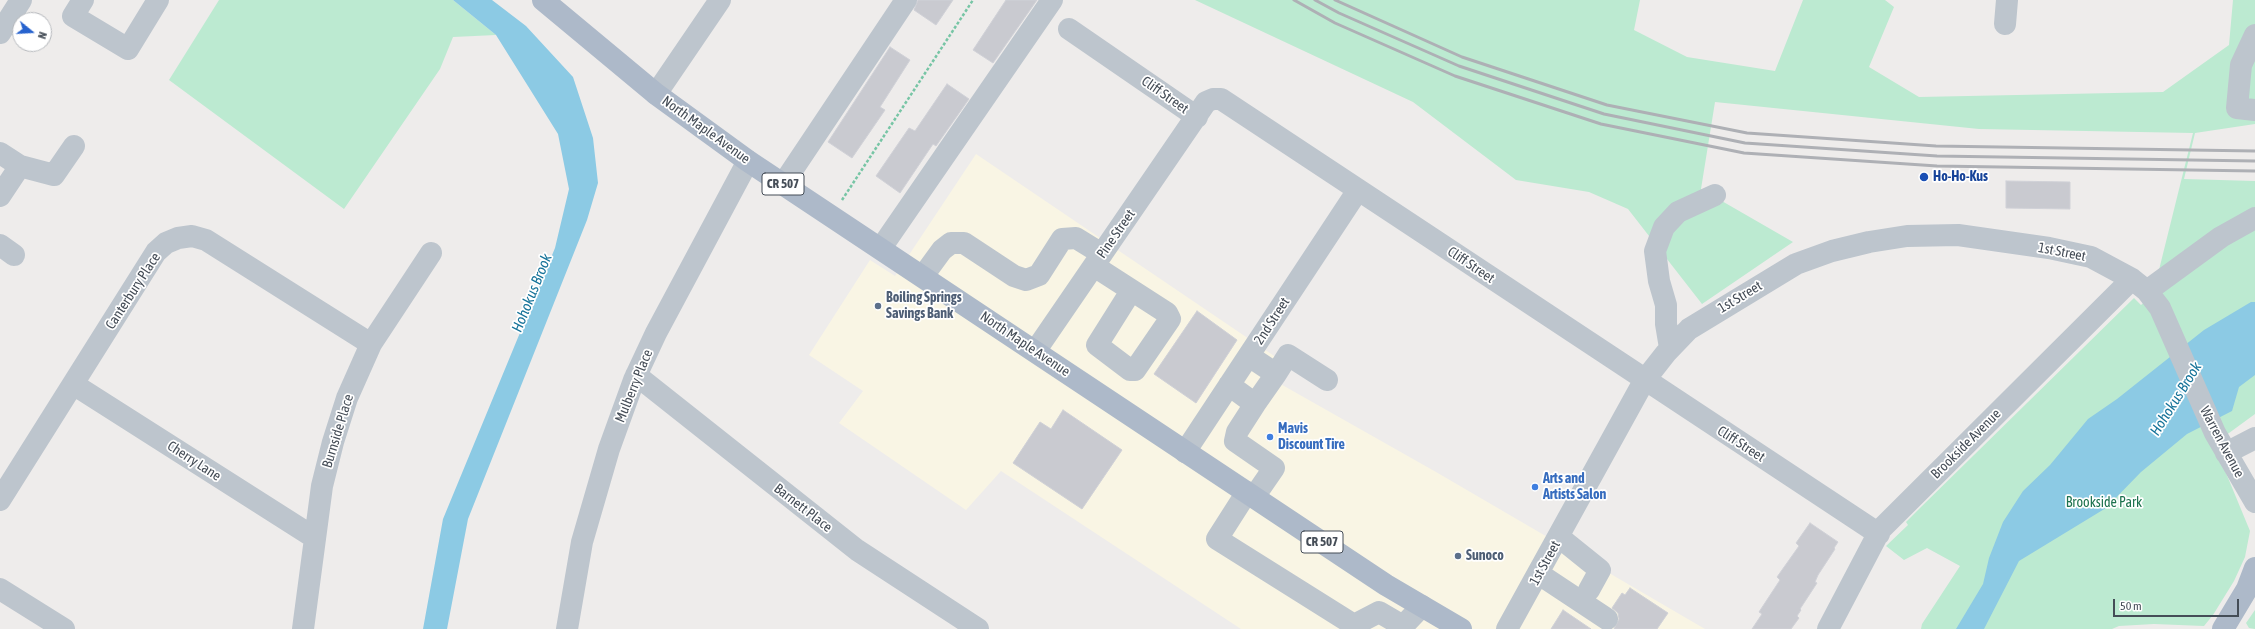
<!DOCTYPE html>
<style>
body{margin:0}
#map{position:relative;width:2255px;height:629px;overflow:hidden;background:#eeeceb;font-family:"Asap Condensed",sans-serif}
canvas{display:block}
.north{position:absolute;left:12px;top:12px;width:40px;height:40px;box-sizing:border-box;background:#fff;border:1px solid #b5b8bc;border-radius:50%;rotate:108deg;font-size:11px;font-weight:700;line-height:16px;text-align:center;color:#454d57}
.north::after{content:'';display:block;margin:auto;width:14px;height:18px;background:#2662ce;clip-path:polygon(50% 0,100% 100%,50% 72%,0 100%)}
.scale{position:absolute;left:2113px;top:599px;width:126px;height:18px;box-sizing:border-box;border:2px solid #454d57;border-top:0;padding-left:5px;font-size:12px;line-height:14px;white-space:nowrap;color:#454d57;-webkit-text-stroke:3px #fff;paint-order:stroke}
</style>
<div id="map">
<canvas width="2255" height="629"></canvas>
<div class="north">N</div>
<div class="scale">50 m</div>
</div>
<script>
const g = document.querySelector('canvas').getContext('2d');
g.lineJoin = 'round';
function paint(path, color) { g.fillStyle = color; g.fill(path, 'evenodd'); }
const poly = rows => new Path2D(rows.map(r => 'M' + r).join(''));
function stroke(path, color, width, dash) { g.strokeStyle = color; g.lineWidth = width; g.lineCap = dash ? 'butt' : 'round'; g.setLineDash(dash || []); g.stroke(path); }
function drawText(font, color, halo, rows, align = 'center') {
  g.font = font + ' "Asap Condensed",sans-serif'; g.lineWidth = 3.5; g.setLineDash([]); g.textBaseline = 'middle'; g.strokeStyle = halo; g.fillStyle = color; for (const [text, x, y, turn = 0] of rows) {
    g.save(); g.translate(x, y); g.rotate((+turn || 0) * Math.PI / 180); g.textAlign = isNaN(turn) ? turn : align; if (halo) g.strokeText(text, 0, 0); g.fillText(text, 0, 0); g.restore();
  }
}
const commercial = poly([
 [976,154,1286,364,1277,382,1436,472,1705,629,1241,629,1001,471,966,510,839,423,863,391,809,355,870,260,895,276]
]);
const green = poly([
 [219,0,453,0,496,35,453,37,440,69,344,209,169,80],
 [1195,0,1640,0,1634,30,1687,57,1775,71,1803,0,1885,0,1894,7,1869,67,1919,97,2163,92,2229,45,2233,0,2255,0,2255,124,2195,133,2184,179,2255,181,2255,414,2214,444,2250,531,2245,557,2234,581,2213,615,2204,626,2154,624,2119,626,2112,629,1921,629,1922,624,1960,566,1927,548,1904,560,1886,546,1908,525,1906,522,1922,506,2134,298,2141,305,2153,294,2193,133,1979,129,1715,102,1701,189,1793,242,1702,304,1628,209,1589,192,1516,180,1413,102],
 [2255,610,2255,629,2249,628,2246,623]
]);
const water = poly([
 [453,0,492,0,526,26,573,77,593,138,598,183,587,220,468,519,447,629,423,629,443,519,555,248,569,189,558,134,496,35],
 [2251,302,2255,302,2255,375,2239,387,2232,411,2187,434,2141,472,2106,508,2019,561,1984,629,1956,629,1983,584,1989,558,2003,522,2023,491,2050,465,2088,419,2117,399,2204,330]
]);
const building = poly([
 [918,0,953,0,936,25,914,10,918,0],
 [1006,0,1037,0,993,63,973,50,1006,0],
 [890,47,910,60,880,107,885,110,852,158,828,142,890,47],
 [947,84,969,99,936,146,933,144,900,193,876,176,909,128,915,131,947,84],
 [2006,181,2070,182,2070,209,2006,208,2006,181],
 [1197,311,1237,340,1196,403,1154,374,1197,311],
 [1063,410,1122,450,1082,509,1013,463,1040,422,1051,429,1063,410],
 [1810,523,1838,542,1834,548,1835,549,1818,575,1815,582,1817,583,1800,609,1801,610,1797,616,1799,618,1791,629,1752,629,1762,614,1759,612,1780,580,1777,577,1799,546,1796,543,1810,523],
 [1630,588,1668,613,1657,629,1614,629,1619,619,1618,613,1612,608,1622,593,1625,595,1630,588],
 [1563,610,1591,629,1551,629,1563,610]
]);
const path = poly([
 [842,200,973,0]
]);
const minor = poly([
 [83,0,73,16,128,49,158,0],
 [2005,24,2007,0],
 [1069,29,1197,117],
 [0,33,21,0],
 [2255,35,2241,65,2237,108,2255,110],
 [656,94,720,0],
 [0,153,20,166,54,175,74,146],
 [783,184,906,0],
 [0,196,20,166],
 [0,245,14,255],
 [881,248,1052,0],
 [1094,266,1167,313,1170,319,1135,370,1130,370,1097,345,1131,291],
 [923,276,942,250,951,243,964,243,1014,276,1026,280,1039,275,1062,239,1076,238,1102,254],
 [2147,291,2221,237,2255,218],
 [1670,348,1666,324,1666,305,1659,281,1655,251,1664,227,1678,212,1715,195],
 [1036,350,1206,102,1213,99,1221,99,1879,534],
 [1276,374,1288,355,1327,380],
 [636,375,857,550,978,629],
 [73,384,315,538],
 [1229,385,1255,404,1276,374,1249,356],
 [1185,452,1358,190],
 [2226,453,2255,438],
 [1247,492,1217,539,1354,625,1379,612,1403,626,1422,606],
 [1254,497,1274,468,1235,441,1237,432,1255,404],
 [0,500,156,252,166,243,178,238,192,236,206,240,371,344],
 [1559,537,1600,570,1589,590],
 [1539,574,1607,619],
 [0,589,64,629],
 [303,629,322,486,333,442,347,398,371,344,431,253],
 [567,629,582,542,609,449,634,380,656,333,748,161],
 [1507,629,1644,381,1666,353,1689,329,1796,264,1832,251,1869,242,1907,236,1958,235,2049,248,2091,257,2132,279,2147,291,2160,308,2215,433,2255,502],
 [1828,629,1880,530,2132,279]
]);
const major = poly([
 [543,0,656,94,748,161,1386,585,1461,629],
 [2223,629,2247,589,2255,568]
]);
const rail = poly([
 [1294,0,1335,23,1455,76,1601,124,1744,153,1937,166,2255,171],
 [1315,0,1339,13,1459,66,1604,114,1745,143,1937,156,2255,161],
 [1335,0,1462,57,1607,105,1747,133,1936,146,2255,151]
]);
const markers = [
 [1924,177,5,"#1a4fb4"],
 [878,306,4,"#5c6f8a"],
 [1270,437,4,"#3f7fe0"],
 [1535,487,4,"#3f7fe0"],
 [1458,556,4,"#5c6f8a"]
];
const shields = [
 [783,184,42],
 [1322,542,42]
];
const shieldNames = [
 ["CR 507",783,184],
 ["CR 507",1322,542]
];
const streetNames = [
 ["Cliff Street",1165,95,35],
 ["North Maple Avenue",706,130,36],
 ["Pine Street",1116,234,-55],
 ["1st Street",2062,252,11],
 ["Cliff Street",1471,265,34],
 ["Canterbury Place",133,291,-57],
 ["1st Street",1740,297,-31],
 ["2nd Street",1272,321,-57],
 ["North Maple Avenue",1025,344,34],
 ["Mulberry Place",634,386,-68],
 ["Burnside Place",338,431,-73],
 ["Warren Avenue",2222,442,62],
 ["Cliff Street",1741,444,33],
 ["Brookside Avenue",1966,444,-45],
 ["Cherry Lane",194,461,33],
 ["Barnett Place",803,508,38],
 ["1st Street",1545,563,-61]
];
const transitNames = [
 ["Ho-Ho-Kus",1933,177]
];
const serviceNames = [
 ["Boiling Springs",886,298],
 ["Savings Bank",886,314],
 ["Sunoco",1466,556]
];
const shopNames = [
 ["Mavis",1278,429],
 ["Discount Tire",1278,445],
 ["Arts and",1543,479],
 ["Artists Salon",1543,495]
];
const parkNames = [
 ["Brookside Park",2104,503]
];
const waterNames = [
 ["Hohokus Brook",532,293,-68],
 ["Hohokus Brook",2176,399,-58]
];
paint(commercial, '#f9f5e4');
paint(green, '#bcead1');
paint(water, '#8ccae4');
paint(building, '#c9cad0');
stroke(building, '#d0d1d7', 1);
stroke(path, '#77c5a5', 2.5, [3, 2]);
stroke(minor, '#bdc5cd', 22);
stroke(major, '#adb9c9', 22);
stroke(rail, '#aeb0b5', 3);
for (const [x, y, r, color] of markers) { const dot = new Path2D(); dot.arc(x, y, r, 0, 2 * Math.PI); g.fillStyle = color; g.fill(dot); stroke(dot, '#fff', 1.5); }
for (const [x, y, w] of shields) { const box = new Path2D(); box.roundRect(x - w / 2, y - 11, w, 22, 3); g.fillStyle = '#fff'; g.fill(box); stroke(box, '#454d57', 1); }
drawText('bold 13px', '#454d57', null, shieldNames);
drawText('14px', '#454d57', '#fff', streetNames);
drawText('bold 14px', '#164399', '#fff', transitNames, 'left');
drawText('bold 14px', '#4e5e75', '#fff', serviceNames, 'left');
drawText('bold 14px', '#366cbe', '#fff', shopNames, 'left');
drawText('14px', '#1d724e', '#fff', parkNames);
drawText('italic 15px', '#167399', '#fff', waterNames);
</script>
